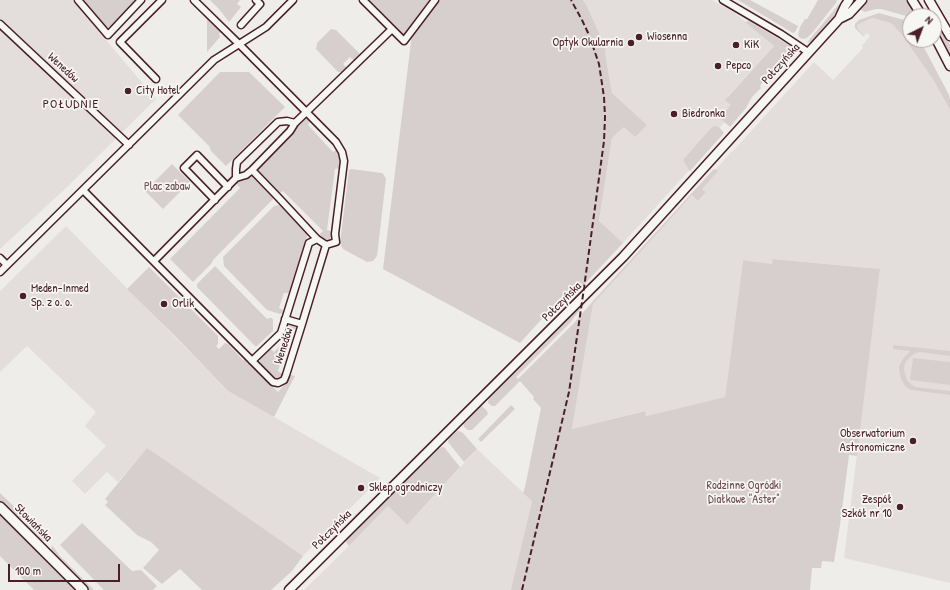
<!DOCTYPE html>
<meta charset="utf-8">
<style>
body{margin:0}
#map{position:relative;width:950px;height:590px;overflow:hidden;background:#efedea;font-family:"Patrick Hand",sans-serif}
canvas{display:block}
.north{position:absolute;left:902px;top:8px;width:40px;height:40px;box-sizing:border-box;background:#f6f6f2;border:1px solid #b1a0a2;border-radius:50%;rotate:42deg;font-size:11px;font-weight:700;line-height:16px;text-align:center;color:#4a1f2b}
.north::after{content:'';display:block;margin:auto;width:14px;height:18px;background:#4a1f2b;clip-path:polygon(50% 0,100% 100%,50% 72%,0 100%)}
.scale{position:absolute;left:8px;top:564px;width:112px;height:18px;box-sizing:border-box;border:2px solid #4a1f2b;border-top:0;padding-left:5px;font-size:12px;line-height:14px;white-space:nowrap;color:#4a1f2b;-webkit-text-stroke:3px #f6f6f2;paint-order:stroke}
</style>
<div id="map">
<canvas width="950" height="590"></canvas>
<div class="north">N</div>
<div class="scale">100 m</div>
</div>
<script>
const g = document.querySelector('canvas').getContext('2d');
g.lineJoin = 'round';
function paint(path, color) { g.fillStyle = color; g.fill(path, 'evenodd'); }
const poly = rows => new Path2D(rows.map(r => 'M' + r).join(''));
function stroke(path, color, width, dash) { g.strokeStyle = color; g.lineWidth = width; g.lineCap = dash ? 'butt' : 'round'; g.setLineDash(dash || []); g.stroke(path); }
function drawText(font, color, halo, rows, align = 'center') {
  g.font = font + ' "Patrick Hand",sans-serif'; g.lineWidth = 3.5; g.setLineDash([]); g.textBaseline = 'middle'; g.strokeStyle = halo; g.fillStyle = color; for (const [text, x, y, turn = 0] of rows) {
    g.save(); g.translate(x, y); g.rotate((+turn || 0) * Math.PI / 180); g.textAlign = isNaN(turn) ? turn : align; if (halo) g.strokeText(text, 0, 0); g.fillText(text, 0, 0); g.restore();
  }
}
const built = poly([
 [0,0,72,0,156,99,65,189,0,249],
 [583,0,712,0,735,13,774,46,728,96,739,106,689,162,693,166,623,243,599,222,612,138,624,127,646,125,612,93,606,59,605,46,586,4],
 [873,18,890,23,893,25,902,35,934,81,950,110,950,583,844,558,880,269,774,259,772,264,743,260,725,397,646,416,644,411,572,429,593,304,692,195,699,200,706,192,700,187,732,151,733,151,814,62,833,80,863,48,862,46,870,36,867,33,864,36,857,28,857,25],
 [66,226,228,391,274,417,380,478,303,556,171,464,147,449,118,482,107,472,85,494,72,481,106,446,85,426,96,412,27,346,0,372,0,291],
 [477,449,532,501,512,590,304,590,355,540,388,506,407,525]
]);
const green = poly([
 [83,0,136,0,113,25,110,27,106,27],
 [210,0,240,0,237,4,241,7,229,22,219,9],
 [367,0,433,0,407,34,404,36,400,34],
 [439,0,583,0,586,4,605,46,606,59,612,93,647,125,635,137,624,127,612,138,599,221,623,243,581,288,571,287,520,343,383,269,412,34],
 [738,0,750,0,798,26,795,32,793,33],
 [818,0,837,0,836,3,812,33,807,38,802,39,799,37,798,35,800,27,805,19,807,19],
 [868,0,906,0,910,4,918,16,910,16,910,17,881,9,876,9,865,12,859,9],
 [839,4,842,4,833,19,813,41,807,43,809,40],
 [879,13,904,20,910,25,910,40,920,40,948,93,950,99,950,110,934,81,902,35,893,25,890,23,873,18,870,19,857,25,857,28,864,36,863,36,855,28,855,24,859,20],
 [934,17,950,44,950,57,934,27],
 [207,19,221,32,219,34,220,37,207,52],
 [749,21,789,45,794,51,795,55,765,83,763,82,760,86,761,88,752,97,746,108,730,127,720,118,731,105,725,100,774,46,745,22],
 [331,29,336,30,359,53,359,58,354,61,350,57,343,64,347,68,343,72,338,72,316,49,317,43],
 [220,72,249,72,285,107,226,166,211,151,209,146,178,115],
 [305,118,310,121,308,125,333,152,337,149,339,153,341,159,340,168,335,169,327,230,333,232,332,236,330,239,326,240,321,238,318,236,323,231,283,191,279,194,256,171,290,135,301,120],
 [716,126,720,128,724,133,690,171,689,170,683,160,712,127],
 [172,164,190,182,163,209,145,191],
 [351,169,382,173,384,175,386,179,377,256,373,261,367,262,343,249,340,243,349,170],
 [715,169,718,171,702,189,706,192,698,201,692,195,593,304,572,429,645,411,646,416,725,397,743,260,772,264,773,259,880,269,857,456,849,455,840,525,834,562,822,561,821,568,812,568,810,590,511,590,532,501,523,493,525,487,541,408,533,399,534,397,520,381,495,406,492,406,488,403,489,397,584,303,584,304,571,322,516,377,518,379,574,323,593,301,713,170],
 [253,173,276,196,214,259,211,264,193,282,170,259,240,188,236,183,239,181,246,180],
 [278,205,281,206,308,234,290,292,288,293,284,293,279,308,283,310,283,313,280,314,267,310,224,266,223,257,274,206],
 [215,266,267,319,269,318,272,318,273,320,273,331,257,346,255,346,197,287,197,284],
 [149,267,218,336,218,344,216,346,219,349,225,343,228,344,243,360,245,359,278,392,286,383,288,376,291,375,295,376,274,417,228,391,175,336,127,289],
 [291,324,296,326,297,329,291,329,278,371,283,374,282,376,280,379,277,379,274,377,261,364,260,362,260,359,268,350,271,349,274,352,285,341,282,337,286,327,288,325],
 [893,345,950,351,950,356,920,352,915,353,907,360,905,363,904,370,907,380,912,385,916,387,950,391,950,395,911,390,906,387,901,379,899,370,899,366,903,359,910,351,893,349],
 [913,358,950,362,950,385,910,380],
 [511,405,515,409,481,442,478,439],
 [482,406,487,411,488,414,472,430,468,430,464,427,463,423,479,407],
 [457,431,459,431,463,433,477,449,464,462,448,442,449,438],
 [442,447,444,447,460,467,407,525,388,506,349,546,348,545,346,542,347,539,349,537,439,448],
 [147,448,171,464,303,556,292,571,271,590,202,590,180,569,162,584,143,568,159,550,151,542,137,535,105,505,108,502,105,499],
 [0,493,25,517,21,519,18,519,0,501],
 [0,514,77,590,34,590,0,556],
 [28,520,46,539,44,541,40,540,26,527,26,523],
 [82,523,132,571,141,570,157,586,153,590,104,590,60,545],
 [52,545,60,556,94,590,89,590,51,552]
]);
const minor = poly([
 [78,0,108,35,141,0],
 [363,0,404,41,435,0],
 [723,0,781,34,808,52],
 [0,24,129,145],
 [241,25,260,4,256,0],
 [156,79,120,42,162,0],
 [252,170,278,197,317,239,326,245],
 [236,178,236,169,237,162,278,122,287,121,295,123],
 [83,190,273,382,278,383,284,380,286,375,302,324,326,245,336,242,335,234,344,161,342,152,336,142,239,44,194,0],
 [215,200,184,168,197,155,228,187],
 [0,258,7,265],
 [154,261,236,178,246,175,252,170,290,131,295,123,392,29],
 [0,272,214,60,266,27,293,0],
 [285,319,302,324],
 [252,361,281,333,309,243,317,239]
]);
const tertiary = poly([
 [912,0,922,16],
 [929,0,950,36],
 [839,19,849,14,862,0],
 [934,35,950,66],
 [289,590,623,257,839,19,845,6,849,0]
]);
const secondary = poly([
 [0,507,83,590]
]);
const rail = poly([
 [522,590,569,392,584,288,604,141,605,117,604,97,599,64,589,35,582,20,571,0]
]);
const markers = [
 [639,37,4,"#4a1f2b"],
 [631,43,4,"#4a1f2b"],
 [736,45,4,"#4a1f2b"],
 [718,66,4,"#4a1f2b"],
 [128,91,4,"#4a1f2b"],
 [674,114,4,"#4a1f2b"],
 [23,296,4,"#4a1f2b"],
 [164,304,4,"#4a1f2b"],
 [913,441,4,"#4a1f2b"],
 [361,488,4,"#4a1f2b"],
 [900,507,4,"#4a1f2b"]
];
const poiNames = [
 ["Wiosenna",647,37],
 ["Optyk Okularnia",623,43,"right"],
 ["KiK",744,45],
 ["Pepco",726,66],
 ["City Hotel",136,91],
 ["Biedronka",682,114],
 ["Meden-Inmed",31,289],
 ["Sp. z o. o.",31,303],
 ["Orlik",172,304],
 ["Obserwatorium",905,434,"right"],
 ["Astronomiczne",905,448,"right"],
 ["Sklep ogrodniczy",369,488],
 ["Zespół",892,500,"right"],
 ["Szkół nr 10",892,514,"right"]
];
const streetNames = [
 ["Połczyńska",781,64,-48],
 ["Wenedów",63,68,43],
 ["Połczyńska",562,302,-45],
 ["Wenedów",284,346,-72],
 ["Słowiańska",33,523,45],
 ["Połczyńska",332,530,-45]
];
const parkNames = [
 ["Plac zabaw",167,187],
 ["Rodzinne Ogródki",744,486],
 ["Diałkowe \"Aster\"",744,500]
];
const neighbourhoodNames = [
 ["POŁUDNIE",71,105]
];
paint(built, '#e3dedc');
paint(green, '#d7cfce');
stroke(minor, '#4a1f2b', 9);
stroke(tertiary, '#4a1f2b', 11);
stroke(secondary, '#4a1f2b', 12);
stroke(minor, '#f6f6f2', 6);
stroke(tertiary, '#f6f6f2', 8);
stroke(secondary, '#f6f6f2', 9);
stroke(rail, '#4a1f2b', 2, [6, 3]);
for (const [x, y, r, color] of markers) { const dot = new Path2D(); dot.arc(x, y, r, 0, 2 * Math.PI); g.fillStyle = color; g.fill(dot); stroke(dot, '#f6f6f2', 1.5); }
drawText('12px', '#4a1f2b', '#f6f6f2', poiNames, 'left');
drawText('12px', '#4a1f2b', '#f6f6f2', streetNames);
drawText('12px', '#6d4b54', '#f6f6f2', parkNames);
g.letterSpacing = '1px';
drawText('13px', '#4a1f2b', '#f6f6f2', neighbourhoodNames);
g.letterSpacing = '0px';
</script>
